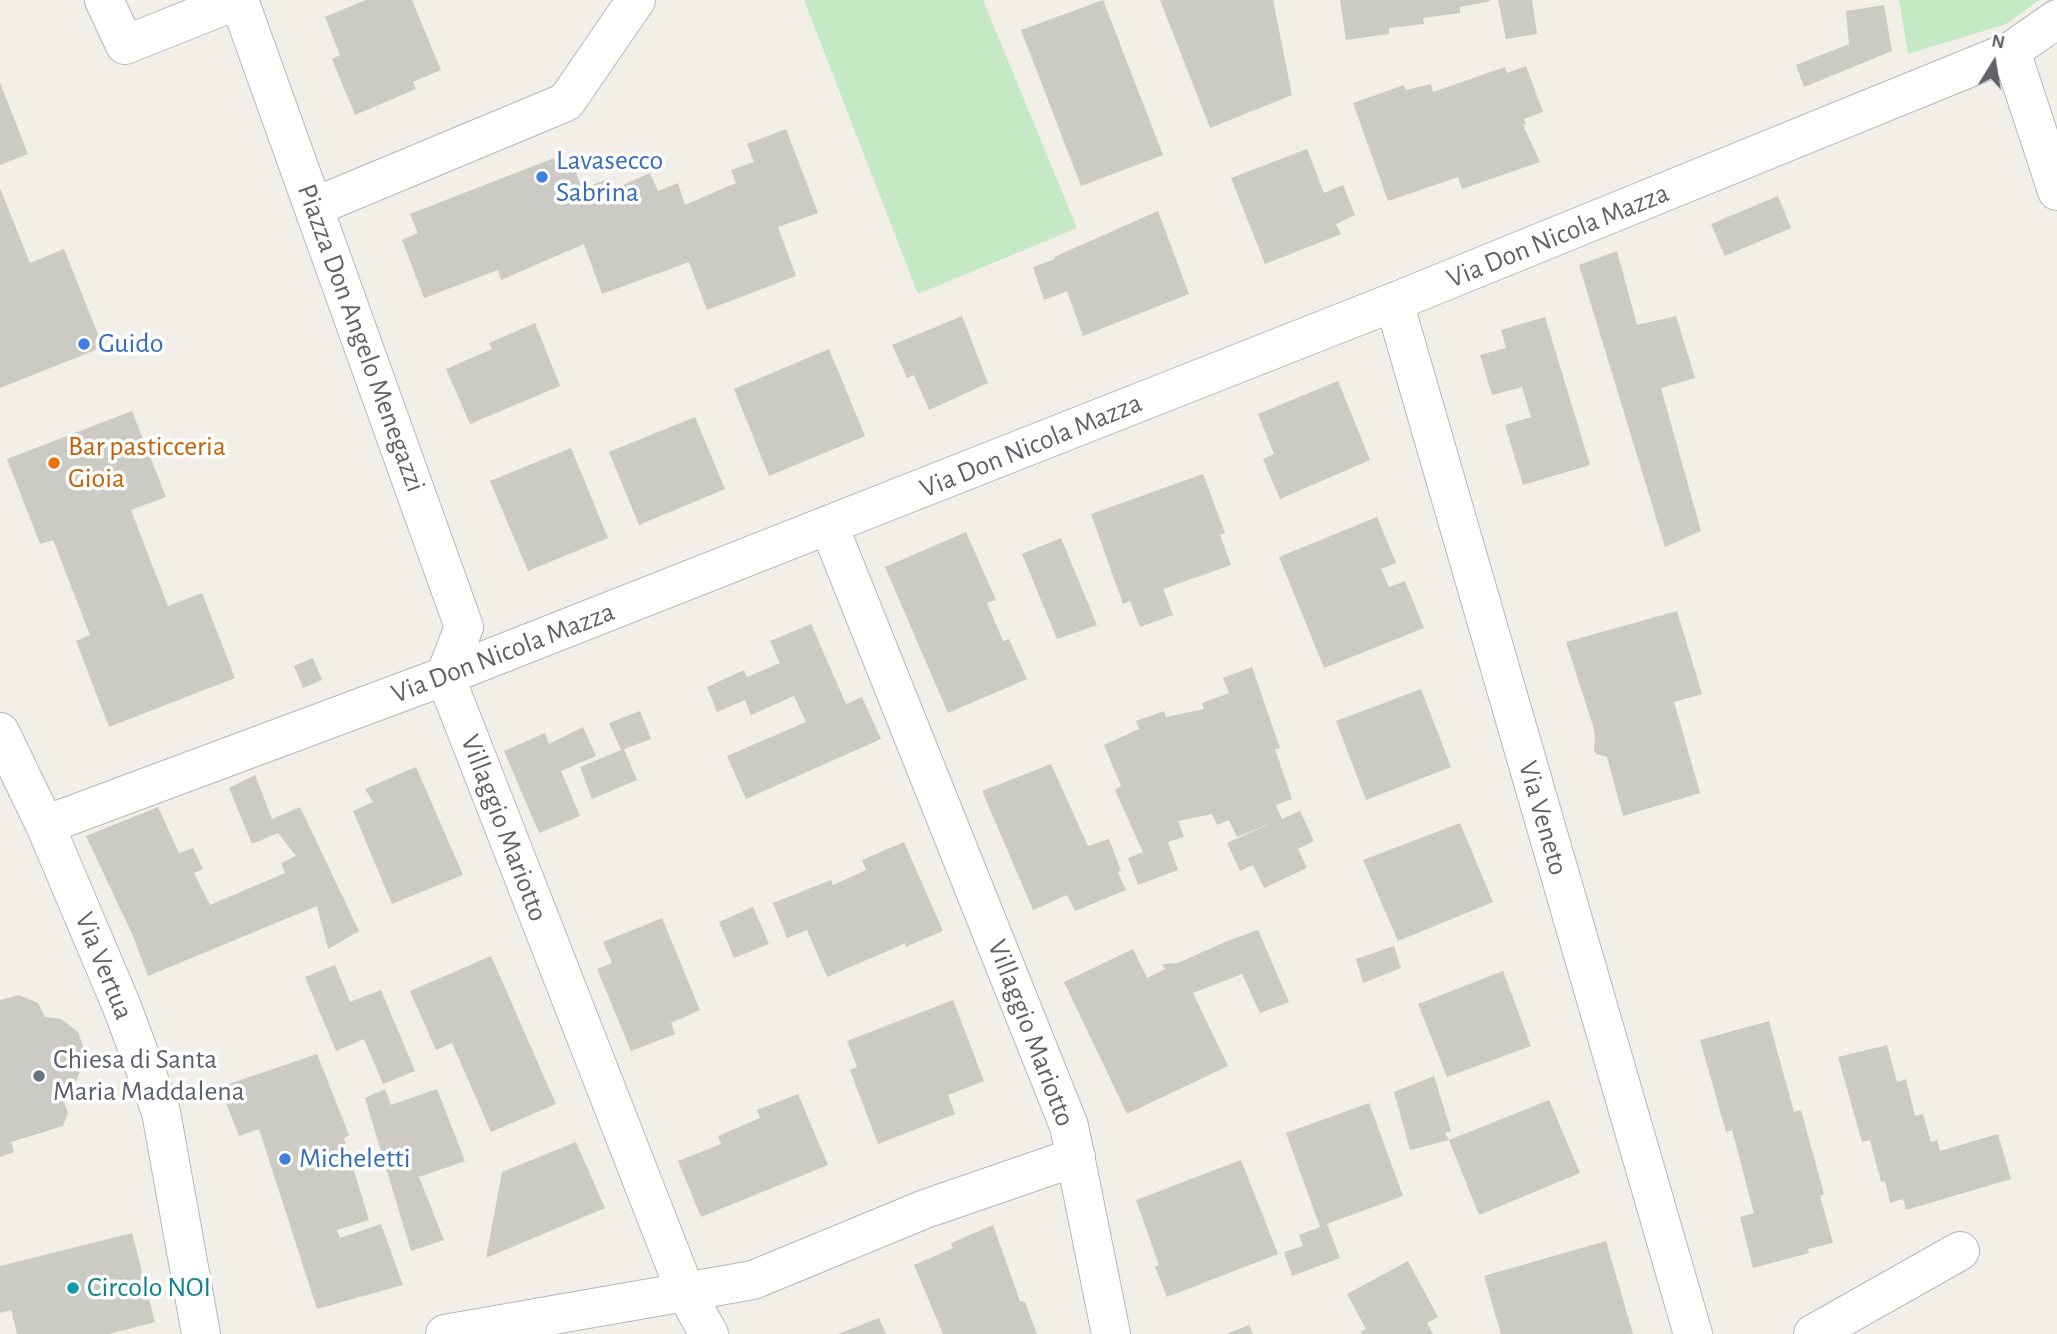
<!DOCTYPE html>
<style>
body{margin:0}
#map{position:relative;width:2057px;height:1334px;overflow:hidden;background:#f1efe8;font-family:"Alegreya Sans",sans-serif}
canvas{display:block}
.north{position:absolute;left:1959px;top:28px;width:70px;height:70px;-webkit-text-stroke:5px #fff;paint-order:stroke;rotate:11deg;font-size:19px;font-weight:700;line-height:28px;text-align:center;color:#5f6368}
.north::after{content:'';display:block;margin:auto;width:24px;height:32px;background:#5f6368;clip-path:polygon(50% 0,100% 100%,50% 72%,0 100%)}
</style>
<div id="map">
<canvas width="2057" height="1334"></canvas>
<div class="north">N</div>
</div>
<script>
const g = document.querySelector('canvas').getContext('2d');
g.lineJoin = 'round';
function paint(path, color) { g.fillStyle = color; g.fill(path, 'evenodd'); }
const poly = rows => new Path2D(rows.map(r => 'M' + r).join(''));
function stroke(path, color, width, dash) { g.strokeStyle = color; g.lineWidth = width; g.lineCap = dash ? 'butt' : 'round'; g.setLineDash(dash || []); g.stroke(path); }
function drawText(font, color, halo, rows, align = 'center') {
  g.font = font + ' "Alegreya Sans",sans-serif'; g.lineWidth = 7; g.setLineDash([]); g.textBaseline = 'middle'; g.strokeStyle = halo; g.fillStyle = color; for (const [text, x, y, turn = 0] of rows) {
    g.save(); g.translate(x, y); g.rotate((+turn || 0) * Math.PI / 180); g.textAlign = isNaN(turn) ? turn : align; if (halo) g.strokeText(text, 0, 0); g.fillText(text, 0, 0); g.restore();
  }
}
const green = poly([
 [804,0,983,0,1077,228,918,294],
 [1899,0,2039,0,2006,24,1908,54]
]);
const building = poly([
 [366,0,412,0,441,70,413,82,416,89,355,115,332,59,340,55,325,17],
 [1103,0,1163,155,1081,186,1021,30],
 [1160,0,1273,0,1292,95,1210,128],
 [1340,0,1490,0,1491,1,1460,7,1460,13,1423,18,1424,24,1389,28,1389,34,1346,40],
 [1498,0,1532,0,1537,34,1506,39],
 [1884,5,1892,51,1804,87,1796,65,1849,44,1846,11],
 [1526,66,1543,112,1524,119,1526,124,1523,125,1540,162,1462,189,1458,177,1388,201,1353,103,1404,85,1406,90,1431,84,1433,92,1505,67,1507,73],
 [0,83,28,154,0,165],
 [786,129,818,213,778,227,796,276,707,310,689,262,602,294,584,244,501,280,498,270,424,298,402,240,418,233,410,214,554,158,557,169,573,164,582,189,608,179,614,189,650,173,658,191,678,183,685,205,736,183,731,170,754,162,747,144],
 [1307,149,1324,193,1343,185,1355,215,1336,224,1341,234,1265,264,1231,178],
 [0,188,30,263,64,249,103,347,0,388],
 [1778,196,1791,228,1725,256,1711,224],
 [1158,211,1189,294,1083,336,1067,291,1044,300,1033,267,1055,259,1054,257],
 [1617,251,1637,325,1676,316,1695,378,1661,388,1701,531,1665,547,1579,265],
 [962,316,988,383,929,410,914,375,907,378,892,345],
 [1545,317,1590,465,1523,485,1505,425,1531,417,1522,387,1492,395,1480,355,1506,348,1501,330],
 [535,323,560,386,470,424,446,369,492,349,489,343],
 [829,349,865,436,769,476,734,389],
 [1338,381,1370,460,1280,499,1263,459,1274,454,1258,414],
 [132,411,166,497,131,510,168,606,202,593,235,678,109,727,76,641,90,635,53,540,40,544,7,459],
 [695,417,725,489,639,525,609,452],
 [571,448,608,538,528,571,490,481],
 [1203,474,1225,533,1220,535,1231,565,1163,589,1173,615,1140,627,1130,601,1123,604,1091,514],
 [1377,517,1396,563,1381,569,1389,587,1405,581,1424,628,1324,668,1279,557],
 [966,532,996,600,987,603,1003,641,1009,639,1027,679,948,713,885,567],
 [1061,538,1097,625,1057,639,1022,554],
 [1677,611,1702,694,1674,702,1700,793,1623,816,1607,757,1596,754,1594,750,1595,735,1593,726,1566,642],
 [811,624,846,704,862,697,881,739,746,799,727,756,806,722,794,696,751,715,745,700,717,712,707,687,744,670,747,677,780,663,770,641],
 [313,658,322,680,303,688,294,666],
 [1252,667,1280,748,1275,749,1292,799,1276,805,1282,819,1300,811,1314,841,1298,849,1307,868,1264,888,1253,865,1240,871,1227,843,1276,821,1237,837,1229,820,1217,825,1212,814,1178,821,1184,837,1168,842,1178,870,1138,885,1128,858,1143,852,1115,790,1121,786,1104,745,1139,729,1136,721,1164,711,1166,717,1204,709,1202,703,1229,693,1223,678],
 [1421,689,1451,767,1366,800,1336,721],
 [640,711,651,739,624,749,637,780,592,799,580,767,621,750,609,723],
 [583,727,596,756,561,771,580,816,539,833,504,751,545,733,549,744],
 [1051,764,1088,846,1109,839,1121,871,1118,872,1126,890,1075,911,1067,895,1033,910,982,791],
 [416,767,463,875,392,904,353,811,373,802,365,789],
 [255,775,272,819,300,807,359,931,328,949,317,906,148,976,133,936,86,836,158,807,179,853,193,848,203,869,194,873,210,905,285,873,281,863,296,856,278,833,252,844,229,788],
 [1460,823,1493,902,1398,941,1363,860],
 [904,842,943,931,905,947,906,943,827,977,807,930,787,938,773,903,831,880,833,885,866,870,862,860],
 [753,907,769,944,734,958,719,922],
 [662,918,700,1010,671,1023,675,1034,631,1051,597,969,612,963,603,942],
 [1258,930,1289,1002,1260,1013,1242,974,1193,993,1228,1066,1127,1114,1064,982,1133,949,1147,978,1165,969,1162,964,1178,963,1227,941],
 [1394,946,1401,968,1363,983,1356,959],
 [491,956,556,1104,491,1132,452,1043,436,1050,410,991],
 [335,965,350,1002,381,990,415,1071,383,1084,364,1039,336,1051,305,977],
 [1503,971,1531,1046,1447,1077,1418,1004],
 [19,995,38,1003,45,1017,61,1019,78,1032,85,1051,84,1062,76,1081,60,1089,68,1113,63,1126,11,1142,14,1152,0,1157,0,1000],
 [953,1000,984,1081,948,1095,955,1114,878,1144,850,1070,857,1067,847,1041],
 [1769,1021,1794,1112,1801,1110,1824,1194,1820,1196,1833,1243,1808,1249,1809,1253,1753,1268,1740,1217,1754,1213,1732,1130,1726,1132,1700,1040],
 [1887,1045,1897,1082,1906,1079,1915,1116,1923,1114,1931,1142,1937,1140,1940,1151,1998,1134,2011,1179,1906,1210,1903,1199,1890,1203,1885,1181,1881,1182,1870,1140,1862,1142,1838,1057],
 [317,1054,349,1135,344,1138,369,1220,337,1230,340,1238,381,1224,403,1285,317,1309,259,1129,239,1136,220,1087],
 [1434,1076,1451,1131,1445,1133,1449,1140,1410,1150,1394,1092],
 [385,1089,391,1105,437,1089,465,1161,419,1177,444,1240,411,1251,365,1098],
 [798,1094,828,1165,701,1217,678,1161,721,1144,718,1136,760,1118,757,1110],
 [1549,1100,1580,1173,1479,1215,1449,1140],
 [1369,1103,1403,1196,1327,1224,1340,1258,1292,1276,1284,1252,1303,1246,1299,1235,1320,1227,1286,1133],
 [576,1142,605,1208,486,1258,502,1172],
 [1241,1160,1278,1254,1167,1297,1155,1267,1159,1265,1136,1200],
 [993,1225,1020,1301,1025,1302,1037,1334,943,1334,914,1265,953,1248,951,1243],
 [132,1233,155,1322,109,1334,17,1334,11,1310,0,1313,0,1266],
 [1606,1241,1633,1334,1501,1334,1484,1276],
 [1408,1261,1438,1317,1427,1323,1433,1334,1362,1334,1361,1331,1366,1329,1347,1294],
 [879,1318,886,1334,838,1334],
 [1249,1325,1253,1334,1226,1334]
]);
const street = poly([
 [104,0,125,45,238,0],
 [239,0,464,627,445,676],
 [2011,51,2057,191],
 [314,207,566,102,636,0],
 [1394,302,1693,1334],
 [829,526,1069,1126,1111,1334],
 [445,676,686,1293,709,1334],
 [0,732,45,825,122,1007,161,1112,201,1334],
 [45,825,445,676,1394,302,2011,51,2057,19],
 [445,1334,753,1280,925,1209,1076,1157],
 [1813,1334,1960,1251]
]);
const markers = [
 [542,177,7,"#3f7fe0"],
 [84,344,7,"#3f7fe0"],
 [54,463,7,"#e8710a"],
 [39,1076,7,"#6b7280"],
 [285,1159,7,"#3f7fe0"],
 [73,1288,7,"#0f9aa8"]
];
const shopNames = [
 ["Lavasecco",556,161],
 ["Sabrina",556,193],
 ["Guido",98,344],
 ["Micheletti",299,1159]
];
const streetNames = [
 ["Via Don Nicola Mazza",1558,236,-22],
 ["Piazza Don Angelo Menegazzi",361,338,70],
 ["Via Don Nicola Mazza",1031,446,-22],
 ["Via Don Nicola Mazza",503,653,-21],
 ["Via Veneto",1543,818,74],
 ["Villaggio Mariotto",504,828,69],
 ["Via Vertua",104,966,68],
 ["Villaggio Mariotto",1031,1033,69]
];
const foodNames = [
 ["Bar pasticceria",68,447],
 ["Gioia",68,479]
];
const worshipNames = [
 ["Chiesa di Santa",53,1060],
 ["Maria Maddalena",53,1092]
];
const cultureNames = [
 ["Circolo NOI",87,1288]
];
paint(green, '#c5e8c5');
paint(building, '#cccac5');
stroke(street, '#b5b8bc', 40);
stroke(street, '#fff', 38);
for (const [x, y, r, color] of markers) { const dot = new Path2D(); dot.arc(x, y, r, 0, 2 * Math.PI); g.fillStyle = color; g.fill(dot); stroke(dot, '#fff', 2.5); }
drawText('28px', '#366cbe', '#fff', shopNames, 'left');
drawText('28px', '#5f6368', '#fff', streetNames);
drawText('28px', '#c56008', '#fff', foodNames, 'left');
drawText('28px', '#5b616d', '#fff', worshipNames, 'left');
drawText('28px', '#0d838f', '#fff', cultureNames, 'left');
</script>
